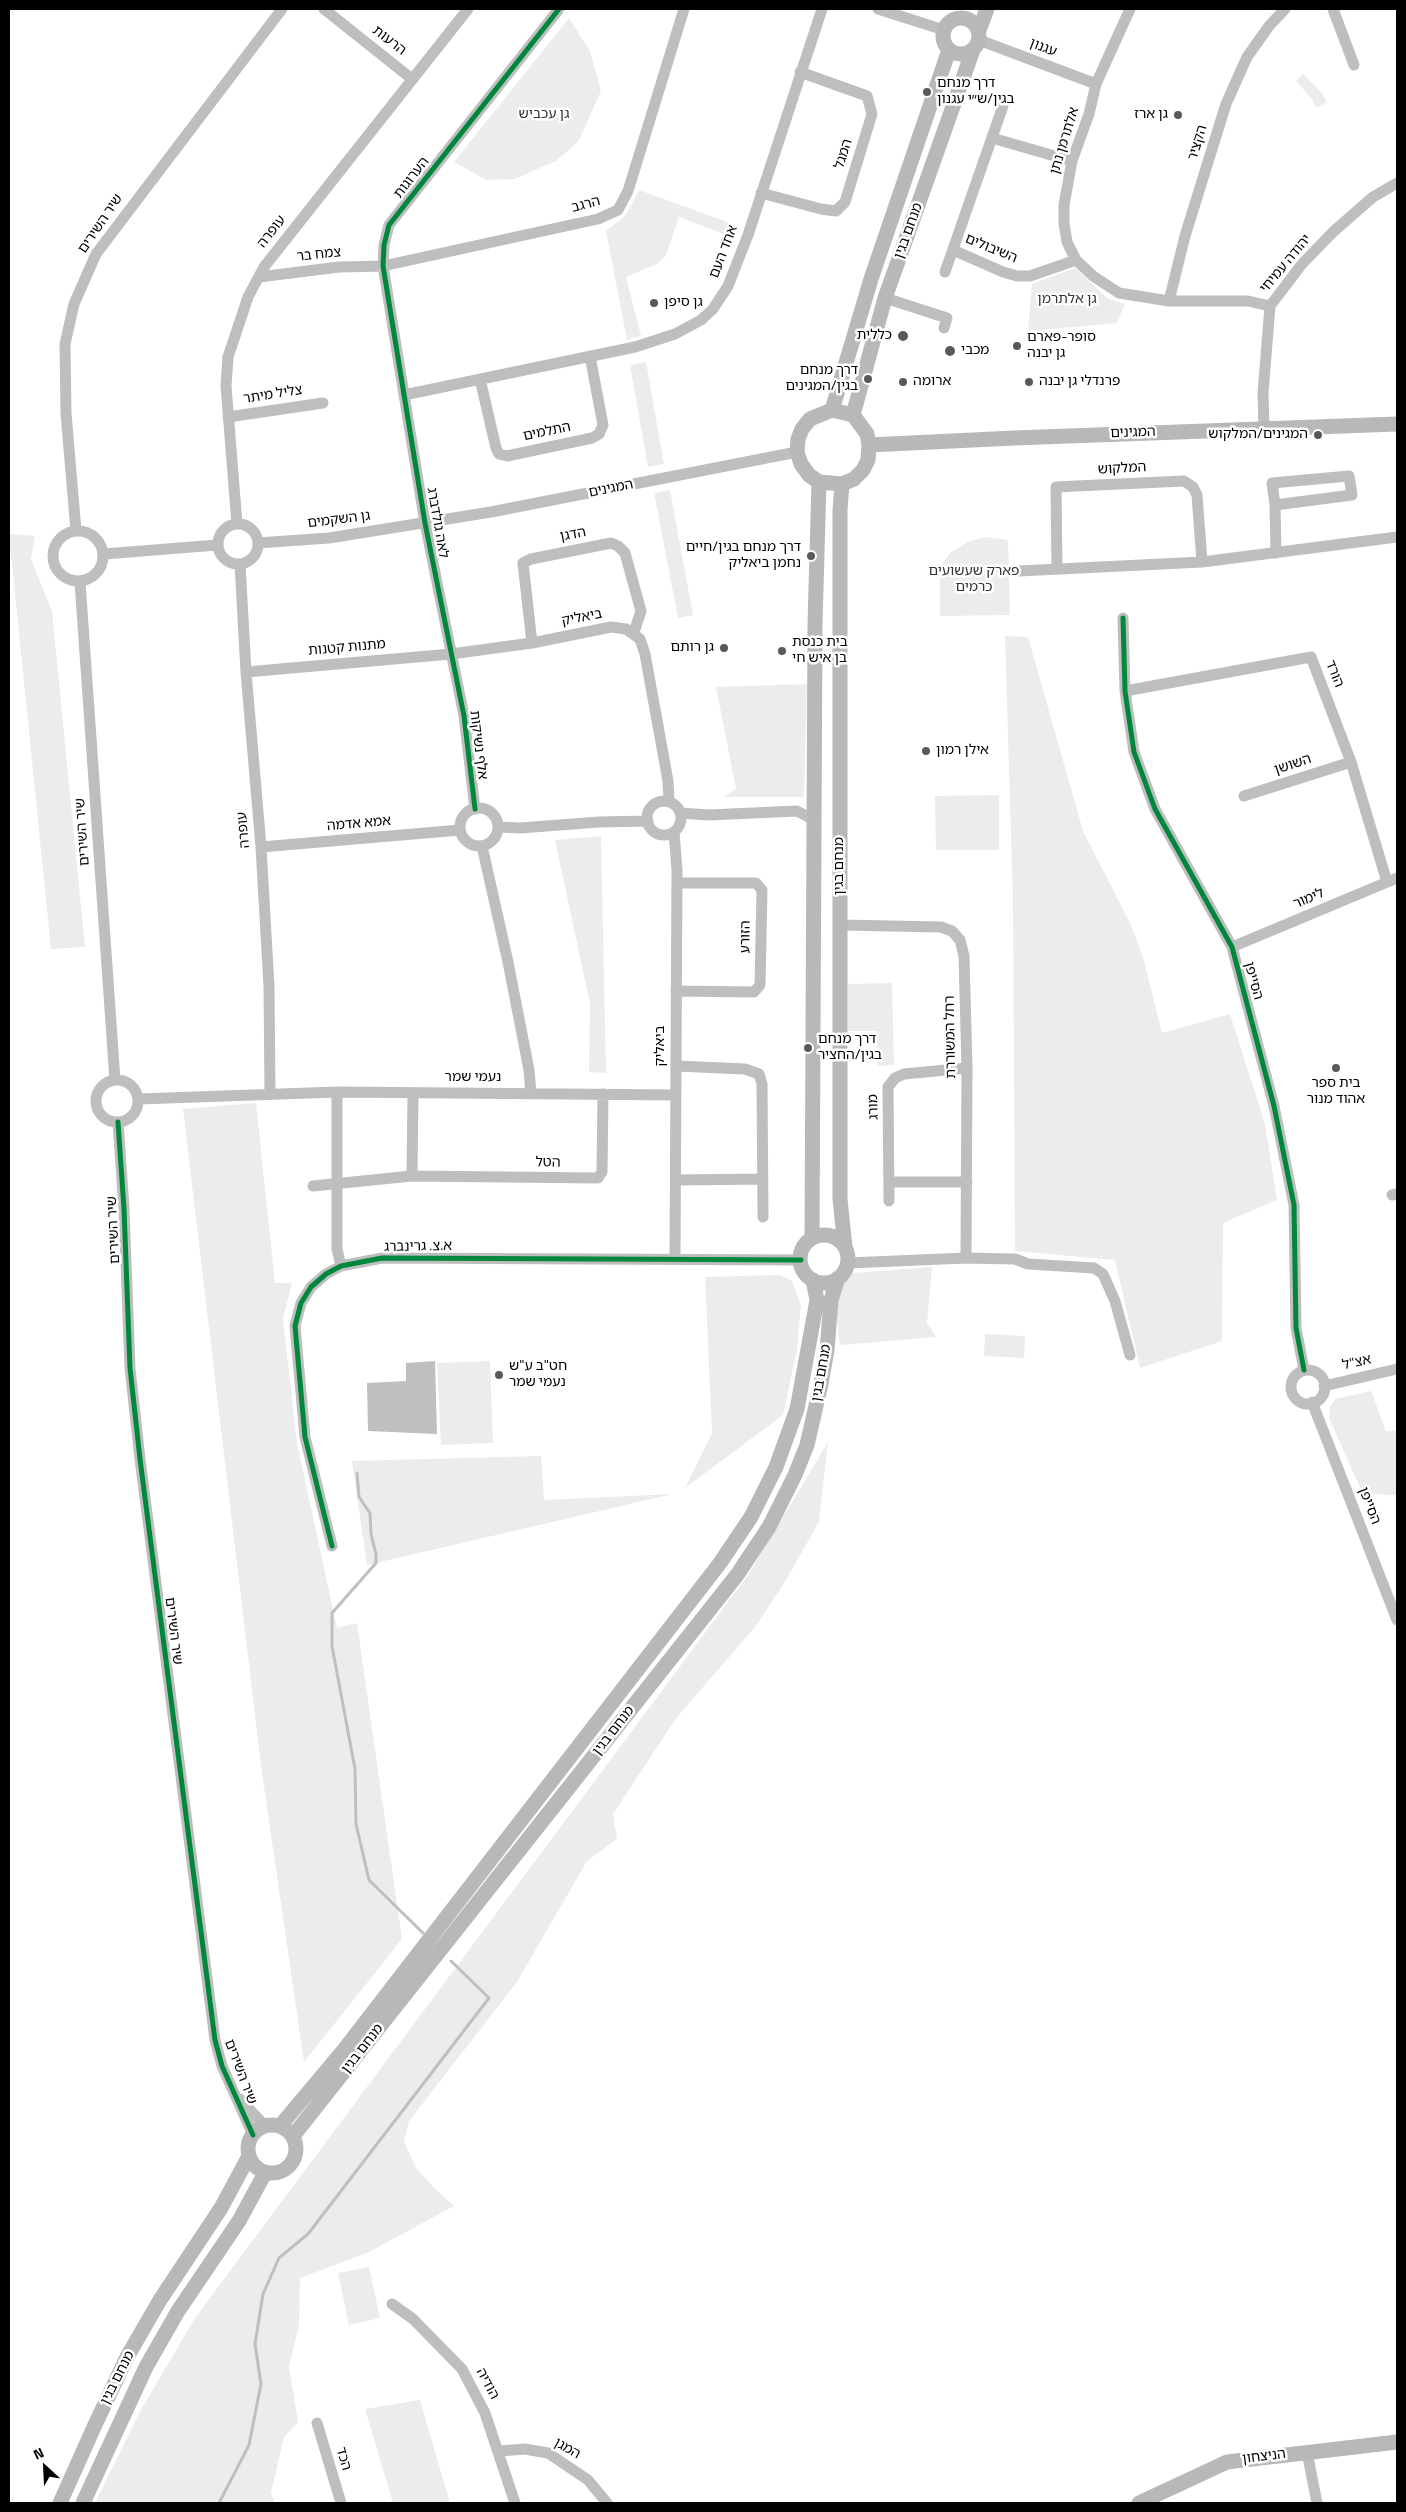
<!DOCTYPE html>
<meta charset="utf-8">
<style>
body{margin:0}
#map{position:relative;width:1406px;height:2512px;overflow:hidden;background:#fff;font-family:"Titillium Web",sans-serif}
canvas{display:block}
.frame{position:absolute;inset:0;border:10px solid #000;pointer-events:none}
.north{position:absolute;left:20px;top:2442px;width:50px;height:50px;-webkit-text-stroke:4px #fff;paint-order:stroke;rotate:335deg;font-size:14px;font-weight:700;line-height:20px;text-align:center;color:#000}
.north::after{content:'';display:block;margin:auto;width:18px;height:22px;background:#000;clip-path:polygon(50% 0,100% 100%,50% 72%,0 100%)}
</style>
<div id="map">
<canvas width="1406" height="2512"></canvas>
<div class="frame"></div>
<div class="north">N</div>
</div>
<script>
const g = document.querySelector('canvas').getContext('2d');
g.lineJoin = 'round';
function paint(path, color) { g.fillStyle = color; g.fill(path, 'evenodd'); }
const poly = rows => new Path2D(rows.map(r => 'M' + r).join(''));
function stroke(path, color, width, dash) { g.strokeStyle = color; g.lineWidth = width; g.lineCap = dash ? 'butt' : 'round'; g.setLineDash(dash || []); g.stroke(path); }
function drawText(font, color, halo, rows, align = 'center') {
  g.font = font + ' "Titillium Web","Noto Sans Hebrew",sans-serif'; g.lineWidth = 5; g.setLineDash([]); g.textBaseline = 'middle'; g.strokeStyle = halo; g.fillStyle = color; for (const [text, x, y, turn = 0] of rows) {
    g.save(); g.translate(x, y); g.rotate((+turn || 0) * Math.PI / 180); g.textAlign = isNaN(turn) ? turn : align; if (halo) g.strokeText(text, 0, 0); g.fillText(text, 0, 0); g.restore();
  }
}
const green = poly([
 [569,18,590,51,601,91,578,142,556,161,514,179,486,180,454,162],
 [1303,74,1321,92,1327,102,1316,108,1312,99,1296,81],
 [639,190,738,226,735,238,679,217,666,255,657,264,626,277,641,336,627,340,606,231,625,216],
 [1075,268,1107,298,1125,304,1117,323,1028,331,1032,284],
 [646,362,664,464,648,467,630,365],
 [670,490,693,615,678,618,654,493],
 [9,534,35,536,31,559,52,611,85,947,51,949],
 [985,537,1008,540,1010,615,940,616,940,567,950,553,968,542],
 [1005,636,1028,637,1083,831,1131,925,1143,957,1162,1033,1230,1014,1265,1124,1277,1200,1223,1223,1222,1341,1140,1368,1115,1260,1015,1251,1013,902],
 [807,684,804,797,723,797,736,789,716,687],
 [999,795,999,850,936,850,935,796],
 [601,836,606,1073,589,1072,590,1004,555,840],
 [892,983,894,1065,877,1066,877,1031,848,1031,848,984],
 [256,1103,275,1283,292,1283,283,1319,297,1443,337,1628,357,1623,402,1939,304,2062,261,1766,183,1109],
 [932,1267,927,1323,936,1337,840,1345,836,1314,839,1287,852,1273],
 [780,1275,792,1281,801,1305,797,1350,783,1415,685,1488,712,1433,705,1277],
 [985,1334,1025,1336,1024,1358,984,1356],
 [490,1361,493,1443,441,1445,437,1363],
 [1371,1391,1386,1431,1397,1431,1397,1495,1363,1494,1329,1418,1330,1407,1335,1399],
 [828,1442,819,1522,786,1580,756,1626,677,1717,613,1814,617,1839,587,1861,517,1982,409,2121,404,2142,416,2168,435,2189,454,2206,369,2252,300,2278,299,2325,289,2367,298,2422,284,2437,271,2493,275,2503,95,2503,142,2408,195,2318,748,1575],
 [541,1456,544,1500,673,1494,367,1565,352,1461],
 [369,2267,380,2318,349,2325,338,2273],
 [420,2400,450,2503,393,2503,365,2409]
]);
const water = poly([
 [435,1361,437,1434,368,1431,367,1383,406,1381,406,1363]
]);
const stream = poly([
 [357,1473,359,1497,370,1513,371,1534,376,1554,376,1563,332,1613,332,1646,355,1769,356,1824,369,1880,423,1933],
 [219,2503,249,2445,261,2384,255,2344,263,2294,279,2258,308,2234,489,1998,451,1961]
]);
const street = poly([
 [324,9,412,79],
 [878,9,944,30],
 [1130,9,1096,84,1089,114,1072,161,1064,205,1064,223,1067,242,1076,260,1093,276,1119,293,1169,301,1248,301,1270,306],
 [1333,9,1354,65],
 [979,40,1096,84],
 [992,138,1072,161],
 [761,193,821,209,836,211,845,202,872,114,867,96,800,72],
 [953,250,1003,272,1017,276,1030,276,1076,260],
 [945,272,1003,106],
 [259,277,339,267,383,266,598,219,618,210,628,191,684,9],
 [885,298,947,318,944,328],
 [1169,301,1185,236,1226,104,1247,57,1269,26,1285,9],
 [480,379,496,448,499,454,507,456,592,438,599,434,603,425,590,356],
 [404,395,635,347,675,334,701,320,713,309,728,286,748,235,822,9],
 [228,417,323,403],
 [1264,428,1263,393,1270,306,1302,264,1333,232,1373,197,1397,183],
 [1349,476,1352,495,1275,505,1272,483,1349,476],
 [1275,505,1276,553],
 [237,524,226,386,228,357,248,297,264,267,468,9],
 '218 544a20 20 0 1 1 40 0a20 20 0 1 1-40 0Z',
 '53 556a25 25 0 1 1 50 0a25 25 0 1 1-50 0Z',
 [76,531,66,413,65,344,74,304,96,254,282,9],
 [258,543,329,538,491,512,797,452],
 [104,554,217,545],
 [240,564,246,672,261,847,269,986,270,1094],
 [1057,569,1056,487,1076,486,1184,481,1193,487,1197,495,1202,562],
 [1019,571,1202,562,1397,537],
 [80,582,115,1080],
 [1123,618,1125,691,1134,752,1155,809,1232,947,1274,1106,1294,1205,1296,1328,1304,1370],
 [532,643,523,563,531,559,611,543,618,546,625,553,641,611,634,632],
 [246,672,451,654,532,643,611,627,626,629,640,639,645,654,668,781,669,802],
 [1125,691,1311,657,1351,762,1387,882],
 [1244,796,1351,762],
 '647 818a17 17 0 1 1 34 0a17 17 0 1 1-34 0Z',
 '460 827a19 19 0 1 1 38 0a19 19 0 1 1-38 0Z',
 [475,809,464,716,425,523,383,266,384,245,389,225,559,9],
 [680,813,709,815,797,811,814,820],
 [498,827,520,828,599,822,648,821],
 [674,832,677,870,675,1259],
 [482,846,508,962,529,1070,531,1094],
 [261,847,460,830],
 [840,925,941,927,952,931,960,940,964,956,967,1068,966,1258],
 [1232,947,1397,878],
 [676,991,754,992,760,985,762,890,756,883,677,883],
 [676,1066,745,1069,759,1074,762,1084,763,1217],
 '96 1101a21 21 0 1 1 42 0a21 21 0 1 1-42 0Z',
 [337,1092,337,1249,341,1266],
 [139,1099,337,1092,676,1095],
 [118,1122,124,1209,130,1368,140,1459,215,2040,222,2066,253,2135],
 [412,1176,413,1093],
 [676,1180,763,1179],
 [889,1182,967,1182],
 [313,1186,412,1176,598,1178,602,1172,603,1094],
 [1392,1195,1397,1194],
 [889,1201,888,1087,895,1078,904,1074,967,1068],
 [848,1263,966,1258,1015,1259,1028,1264,1094,1268,1103,1274,1115,1301,1130,1355],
 '1291 1387a17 17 0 1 1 34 0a17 17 0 1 1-34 0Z',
 [1324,1386,1397,1369],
 [1312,1402,1397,1620],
 [332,1546,305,1437,295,1326,301,1303,311,1287,326,1274,341,1266,382,1258,801,1260],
 [240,2099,265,2126],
 [392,2304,413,2319,462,2369,485,2413,515,2503],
 [317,2423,341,2503],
 [500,2451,525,2449,548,2453,588,2480,607,2503],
 [1307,2452,1317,2503]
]);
const secondary = poly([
 '943 36a18 18 0 1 1 36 0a18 18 0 1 1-36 0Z',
 [979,30,987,9],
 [832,410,871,279,949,50],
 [832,410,853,415,867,434,869,445,868,460,863,470,854,479,842,484,819,482,809,475,801,464,797,452,798,439,802,429,810,419,832,410],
 [853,415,885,298,973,50],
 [869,445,1014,438,1397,424],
 [842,484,840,510,840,1199,845,1247],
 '800 1259a24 24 0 1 1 48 0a24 24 0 1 1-48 0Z',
 [812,1238,815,624,819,482],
 '248 2149a24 24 0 1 1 48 0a24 24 0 1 1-48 0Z',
 [280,2126,343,2051,720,1563,751,1517,776,1467,797,1409,817,1300,813,1280],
 [293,2136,737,1575,769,1527,795,1475,807,1445,821,1384,827,1350,831,1300,838,1278],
 [60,2503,94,2427,127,2357,160,2300,221,2208,249,2156],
 [83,2503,146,2367,178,2311,239,2221,265,2173],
 [1139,2503,1227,2462,1397,2442]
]);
const cycleway = poly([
 [1123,618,1125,691,1134,752,1155,809,1232,947,1274,1106,1294,1205,1296,1328,1304,1370],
 [475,809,464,716,425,523,383,266,384,245,389,225,559,9],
 [118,1122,124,1209,130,1368,140,1459,215,2040,222,2066,253,2135],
 [332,1546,305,1437,295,1326,301,1303,311,1287,326,1274,341,1266,382,1258,801,1260]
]);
const markers = [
 [927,92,5,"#595959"],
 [1178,115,5,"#595959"],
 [654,303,5,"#595959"],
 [903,336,6,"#595959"],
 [1017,346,5,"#595959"],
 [950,351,6,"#595959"],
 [868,379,5,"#595959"],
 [903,382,5,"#595959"],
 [1029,382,5,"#595959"],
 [1318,435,5,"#595959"],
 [811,556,5,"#595959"],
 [724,648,5,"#595959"],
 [782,651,5,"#595959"],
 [926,751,5,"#595959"],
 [808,1048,5,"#595959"],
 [1336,1068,5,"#595959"],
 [499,1375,5,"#595959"]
];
const streetNames = [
 ["הרעות",389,41,38],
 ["עגנון",1043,48,21],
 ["אלתרמן נתן",1065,141,-73],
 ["הקציר",1198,143,-73],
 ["המגל",844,154,-73],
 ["הערוגות",412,178,-52],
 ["הרגב",586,205,-15],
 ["שיר השירים",101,224,-56],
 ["מנחם בגין",909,231,-70],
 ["עופרה",272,232,-52],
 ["השיבולים",991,249,22],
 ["אחד העם",724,252,-69],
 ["צמח בר",319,255,-6],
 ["יהודה עמיחי",1286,264,-50],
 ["צליל מיתר",273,395,-9],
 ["התלמים",547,432,-12],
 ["המגינים",1133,433,-2],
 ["המלקוש",1122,469,-3],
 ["המגינים",611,489,-11],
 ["גן השקמים",339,520,-7],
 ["לאה גולדברג",437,523,80],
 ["הדגן",573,535,-11],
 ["ביאליק",582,618,-11],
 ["מתנות קטנות",347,648,-5],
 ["הורד",1334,674,69],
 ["אלף נשיקות",478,745,83],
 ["השושן",1293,765,-18],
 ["אמא אדמה",359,824,-5],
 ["עופרה",244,830,-95],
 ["שיר השירים",83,832,-94],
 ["מנחם בגין",840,866,-90],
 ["לימור",1309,899,-23],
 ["הזורע",746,937,-89],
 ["הסייפן",1253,981,75],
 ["רחל המשוררת",951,1037,-91],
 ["ביאליק",661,1046,-90],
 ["נעמי שמר",473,1078],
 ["מורג",874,1107,-91],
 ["הטל",548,1163,1],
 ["שיר השירים",114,1230,-93],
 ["א.צ. גרינברג",418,1247,-1],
 ["אצ\"ל",1357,1363,-13],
 ["מנחם בגין",822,1373,-80],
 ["הסייפן",1369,1506,69],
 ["שיר השירים",173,1631,83],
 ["מנחם בגין",614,1731,-52],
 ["מנחם בגין",363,2049,-52],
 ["שיר השירים",240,2072,69],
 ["מנחם בגין",118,2378,-63],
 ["הודיה",487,2384,62],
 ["המגן",567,2449,29],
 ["הניצחון",1264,2457,-7],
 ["הכד",343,2459,74]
];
const poiNames = [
 ["דרך מנחם",937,84],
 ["בגין/ש״י עגנון",937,100],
 ["גן ארז",1168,115,"right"],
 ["גן סיפן",664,303],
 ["כללית",892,336,"right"],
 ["סופר-פארם",1027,338],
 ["גן יבנה",1027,354],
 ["מכבי",961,351],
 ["דרך מנחם",858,371,"right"],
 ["בגין/המגינים",858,387,"right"],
 ["ארומה",913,382],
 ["פרנדלי גן יבנה",1039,382],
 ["המגינים/המלקוש",1308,435,"right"],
 ["דרך מנחם בגין/חיים",801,548,"right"],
 ["נחמן ביאליק",801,564,"right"],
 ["בית כנסת",792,643],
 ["בן איש חי",792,659],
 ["גן רותם",714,648,"right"],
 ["אילן רמון",936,751],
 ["דרך מנחם",818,1040],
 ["בגין/החציר",818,1056],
 ["בית ספר",1336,1084,"center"],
 ["אהוד מנור",1336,1100,"center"],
 ["חט\"ב ע\"ש",509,1367],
 ["נעמי שמר",509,1383]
];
const parkNames = [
 ["גן עכביש",544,115],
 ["גן אלתרמן",1067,300],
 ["פארק שעשועים",974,572],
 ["כרמים",974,588]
];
paint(green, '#ececec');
paint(water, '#bfbfbf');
stroke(stream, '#bfbfbf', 3);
stroke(street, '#bebebe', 11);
stroke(secondary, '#b8b8b8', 15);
stroke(cycleway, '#00873e', 5);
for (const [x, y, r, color] of markers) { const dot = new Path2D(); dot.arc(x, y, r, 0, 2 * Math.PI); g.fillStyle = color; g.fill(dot); stroke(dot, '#fff', 2); }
drawText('14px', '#000', '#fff', streetNames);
drawText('14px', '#000', '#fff', poiNames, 'left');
drawText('14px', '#333', '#fff', parkNames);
</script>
